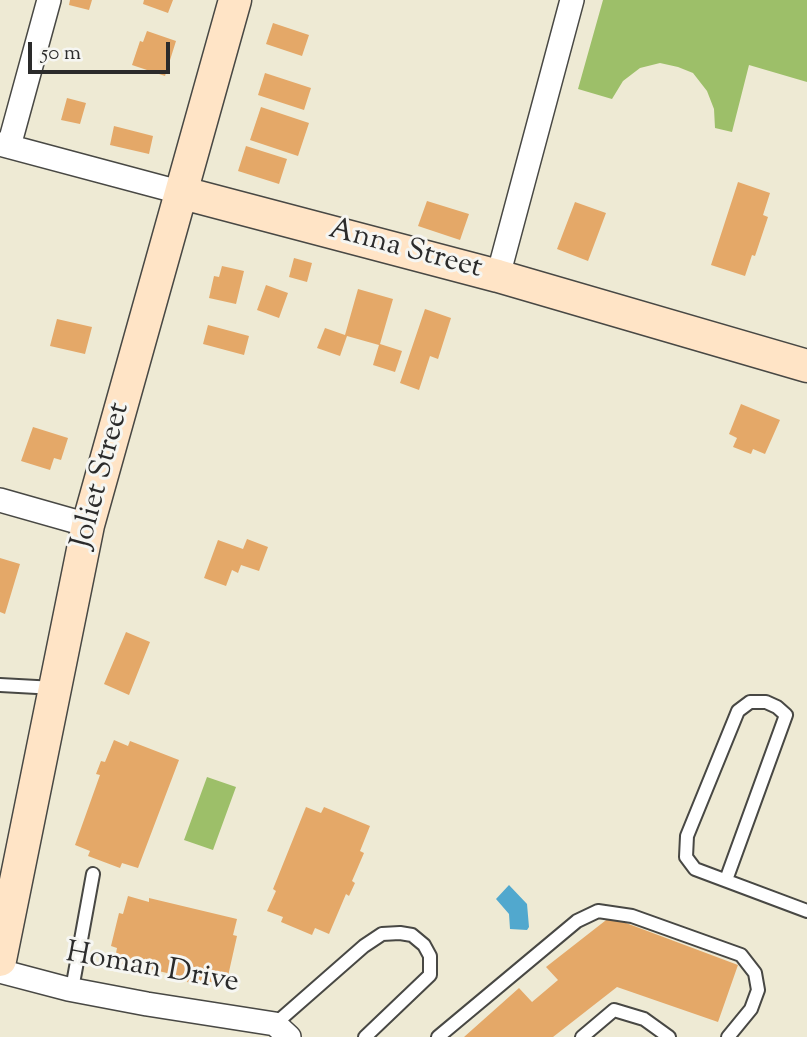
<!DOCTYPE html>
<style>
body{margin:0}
#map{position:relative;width:807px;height:1037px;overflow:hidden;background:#eeead4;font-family:"Sorts Mill Goudy",serif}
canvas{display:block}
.scale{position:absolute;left:28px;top:42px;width:142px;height:32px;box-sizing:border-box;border:4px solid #2b2b2b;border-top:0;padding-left:9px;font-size:21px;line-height:24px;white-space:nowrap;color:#2b2b2b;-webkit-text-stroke:5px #f6f6f2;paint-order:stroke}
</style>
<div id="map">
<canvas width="807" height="1037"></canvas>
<div class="scale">50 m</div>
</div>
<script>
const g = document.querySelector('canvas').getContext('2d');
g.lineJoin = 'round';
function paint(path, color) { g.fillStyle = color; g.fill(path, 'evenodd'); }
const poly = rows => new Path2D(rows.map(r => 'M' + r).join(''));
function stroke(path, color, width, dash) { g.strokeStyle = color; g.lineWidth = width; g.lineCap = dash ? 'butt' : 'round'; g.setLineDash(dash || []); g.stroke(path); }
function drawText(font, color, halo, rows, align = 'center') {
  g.font = font + ' "Sorts Mill Goudy",serif'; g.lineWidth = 6; g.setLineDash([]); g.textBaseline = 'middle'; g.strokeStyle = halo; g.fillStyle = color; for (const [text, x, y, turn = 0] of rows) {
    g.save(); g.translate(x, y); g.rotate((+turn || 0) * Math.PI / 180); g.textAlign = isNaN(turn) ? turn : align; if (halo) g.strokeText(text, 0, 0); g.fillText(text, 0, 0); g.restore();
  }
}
const green = poly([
 [603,0,807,0,807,82,749,65,732,132,715,128,714,109,707,91,693,73,678,67,660,63,640,68,623,81,612,99,578,89],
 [207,777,236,787,213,850,184,840]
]);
const water = poly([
 [509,885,527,904,529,927,527,930,510,929,509,914,496,899]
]);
const building = poly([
 [70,0,92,0,89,10,69,5],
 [144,0,173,0,168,13,143,4],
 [273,23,309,35,302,56,266,44],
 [147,31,176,41,165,76,132,65,140,41,143,42],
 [265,73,311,88,304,110,258,95],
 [67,98,86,103,80,124,61,120],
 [261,107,309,123,298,156,250,140],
 [114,126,153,136,149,154,110,145],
 [246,146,287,159,279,184,238,171],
 [738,182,770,193,763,215,768,217,755,256,752,255,745,276,711,265],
 [427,201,469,214,460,240,418,226],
 [575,202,606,213,588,261,557,249],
 [294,258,312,263,307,282,289,277],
 [222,266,244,271,236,304,209,298,214,276,219,277],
 [266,285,288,293,279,318,257,310],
 [358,289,393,299,380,344,402,351,395,372,373,365,379,345,347,336,340,356,317,348,325,328,345,335],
 [425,309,451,318,438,359,430,356,419,390,400,383],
 [57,319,92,327,85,354,50,346],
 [208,325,249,336,244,355,203,344],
 [741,404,780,420,765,454,753,449,751,454,733,447,737,438,729,434],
 [33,427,68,438,61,460,54,458,50,470,21,461],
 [247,539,268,547,259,571,241,565,238,573,232,570,226,586,204,578,218,540,243,549],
 [0,558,20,564,5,614,0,612],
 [126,632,150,642,129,695,104,684],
 [114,740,128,746,130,741,179,760,138,868,122,863,120,868,88,856,90,851,75,845,100,775,96,774,101,761,105,762],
 [306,807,321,813,324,807,370,826,360,851,364,853,352,881,355,883,349,896,346,894,329,934,315,928,312,935,281,922,283,917,267,911,276,891,273,889],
 [128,896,149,902,149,898,237,919,233,935,237,936,226,985,201,980,200,985,187,982,188,978,150,969,149,975,137,972,138,968,114,963,117,948,111,946,119,913,123,914],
 [610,917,738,965,718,1022,617,987,553,1037,464,1037,519,988,532,1002,558,980,546,967]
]);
const lane = poly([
 [0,685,55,688],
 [726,880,786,715,777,707,766,702,750,702,738,711,687,836,686,857,695,869,807,911],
 [72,989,93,874],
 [275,1024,364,946,382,934,400,933,412,935,424,945,430,956,430,975,365,1037],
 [438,1037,577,921,598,911,632,916,741,955,755,973,758,990,751,1009,728,1037],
 [582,1037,614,1010,644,1019,669,1037]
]);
const street = poly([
 [0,144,183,193],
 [9,146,49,0],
 [498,276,572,0],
 [0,500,88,525],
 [0,971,68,989,147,1004,275,1024,289,1037]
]);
const secondary = poly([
 [183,193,498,276,807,366],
 [0,960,88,525,235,0]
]);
const streetNames = [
 ["Anna Street",405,251,15],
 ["Joliet Street",103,476,-75],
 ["Homan Drive",152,970,10]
];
paint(green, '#9dbf69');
paint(water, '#51a8ce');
paint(building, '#e4a868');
stroke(lane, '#484844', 16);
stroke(street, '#484844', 26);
stroke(secondary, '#484844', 35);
stroke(lane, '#fff', 12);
stroke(street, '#fff', 23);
stroke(secondary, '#ffe4c6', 32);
drawText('30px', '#2b2b2b', '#f6f6f2', streetNames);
</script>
